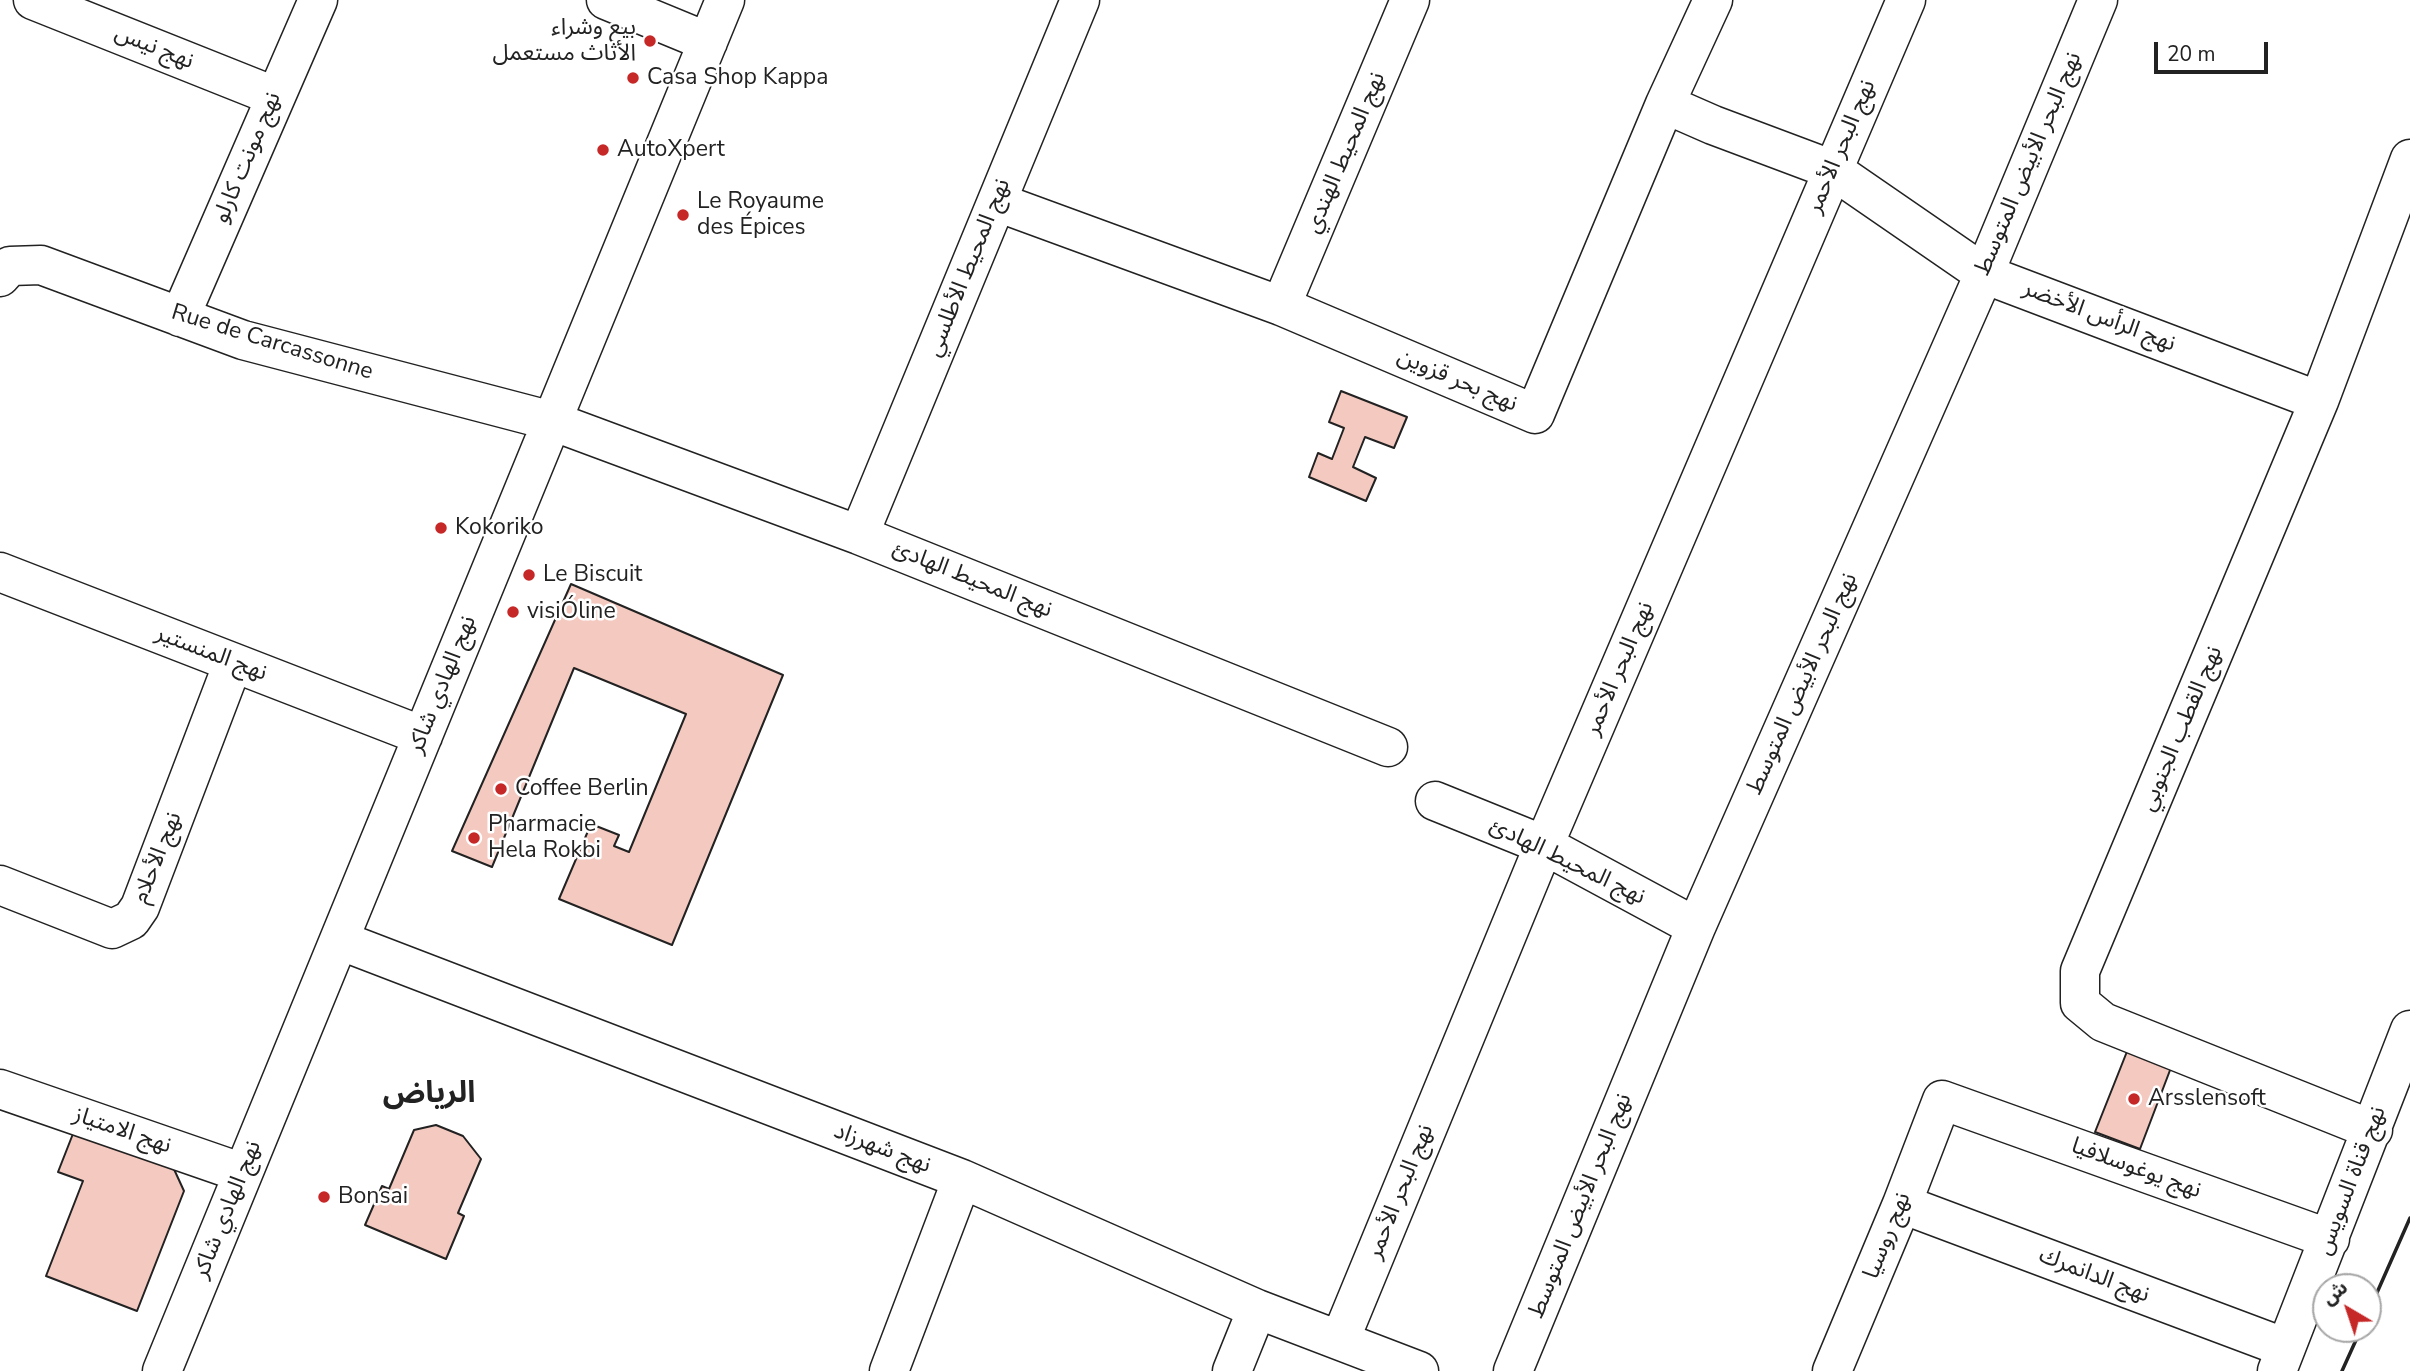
<!DOCTYPE html>
<meta charset="utf-8">
<style>
body{margin:0}
#map{position:relative;width:2410px;height:1371px;overflow:hidden;background:#fff;font-family:"Nunito Sans","Noto Sans Arabic",sans-serif}
canvas{display:block}
.north{position:absolute;left:2312px;top:1273px;width:70px;height:70px;box-sizing:border-box;background:#fff;border:2px solid #a7a7a7;border-radius:50%;rotate:321deg;font-size:19px;font-weight:700;line-height:28px;text-align:center;color:#222}
.north::after{content:'';display:block;margin:auto;width:24px;height:32px;background:#c62828;clip-path:polygon(50% 0,100% 100%,50% 72%,0 100%)}
.scale{position:absolute;left:2154px;top:42px;width:114px;height:32px;box-sizing:border-box;border:4px solid #222;border-top:0;padding-left:9px;font-size:21px;line-height:24px;white-space:nowrap;color:#222;-webkit-text-stroke:5px #fff;paint-order:stroke}
</style>
<div id="map">
<canvas width="2410" height="1371"></canvas>
<div class="north">ش</div>
<div class="scale">20 m</div>
</div>
<script>
const g = document.querySelector('canvas').getContext('2d');
g.lineJoin = 'round';
function paint(path, color) { g.fillStyle = color; g.fill(path, 'evenodd'); }
const poly = rows => new Path2D(rows.map(r => 'M' + r).join(''));
function stroke(path, color, width, dash) { g.strokeStyle = color; g.lineWidth = width; g.lineCap = dash ? 'butt' : 'round'; g.setLineDash(dash || []); g.stroke(path); }
function drawText(font, color, halo, rows, align = 'center') {
  g.font = font + ' "Nunito Sans","Noto Sans Arabic",sans-serif'; g.lineWidth = 5; g.setLineDash([]); g.textBaseline = 'middle'; g.strokeStyle = halo; g.fillStyle = color; for (const [text, x, y, turn = 0] of rows) {
    g.save(); g.translate(x, y); g.rotate((+turn || 0) * Math.PI / 180); g.textAlign = isNaN(turn) ? turn : align; if (halo) g.strokeText(text, 0, 0); g.fillText(text, 0, 0); g.restore();
  }
}
const building = poly([
 [1341,391,1407,417,1394,448,1365,437,1353,467,1376,478,1366,501,1309,477,1318,453,1332,459,1344,428,1329,422,1341,391],
 [571,584,783,675,672,945,559,899,591,824,619,835,614,846,629,852,686,714,574,668,492,867,452,851,571,584],
 [2128,1049,2172,1065,2140,1149,2095,1132,2128,1049],
 [78,1121,173,1167,184,1191,137,1311,46,1276,83,1181,58,1172,78,1121],
 [436,1125,463,1136,481,1159,458,1213,464,1216,446,1259,365,1225,382,1186,389,1189,414,1130,436,1125]
]);
const minor = poly([
 [33,0,274,96],
 [606,0,708,42],
 [1665,104,1713,125,1833,170,1984,274,2319,401],
 [997,202,1281,306,1535,414,1665,104,1713,0],
 [0,277,10,266,41,265,243,340,552,421,859,535,1388,747],
 [1281,306,1410,0],
 [180,317,318,0],
 [859,535,1080,0],
 [0,572,423,736],
 [1435,801,1544,845,1696,927],
 [0,885,112,929,131,920,140,907,233,663],
 [339,940,962,1179,1257,1309,1419,1371],
 [0,1089,243,1173],
 [2373,1130,2103,1022,2080,1003,2080,971,2319,401,2410,159],
 [1902,1204,2286,1348],
 [1340,1340,1544,845,1906,0],
 [162,1371,725,0],
 [889,1371,962,1179],
 [1232,1371,1257,1309],
 [1513,1371,1696,927,1984,274,2098,0],
 [1832,1371,1902,1204,1942,1100,2330,1239],
 [2277,1371,2410,1030]
]);
const wall = poly([
 [2368,1313,2410,1218],
 [2342,1371,2361,1329]
]);
const markers = [
 [650,41,7,"#c62828"],
 [633,78,7,"#c62828"],
 [603,150,7,"#c62828"],
 [683,215,7,"#c62828"],
 [441,528,7,"#c62828"],
 [529,575,7,"#c62828"],
 [513,612,7,"#c62828"],
 [501,789,7,"#c62828"],
 [474,838,7,"#c62828"],
 [2134,1099,7,"#c62828"],
 [324,1197,7,"#c62828"]
];
const poiNames = [
 ["بيع وشراء",636,28,"right"],
 ["الأثاث مستعمل",636,54,"right"],
 ["Casa Shop Kappa",647,78],
 ["AutoXpert",617,150],
 ["Le Royaume",697,202],
 ["des Épices",697,228],
 ["Kokoriko",455,528],
 ["Le Biscuit",543,575],
 ["visiÓline",527,612],
 ["Coffee Berlin",515,789],
 ["Pharmacie",488,825],
 ["Hela Rokbi",488,851],
 ["Arsslensoft",2148,1099],
 ["Bonsai",338,1197]
];
const streetNames = [
 ["نهج نيس",154,48,22],
 ["نهج البحر الأحمر",1842,147,-67],
 ["نهج المحيط الهندي",1346,153,-67],
 ["نهج مونت كارلو",248,158,-67],
 ["نهج البحر الأبيض المتوسط",2029,164,-67],
 ["نهج المحيط الأطلسي",969,268,-68],
 ["نهج الرأس الأخضر",2099,317,21],
 ["Rue de Carcassonne",272,343,17],
 ["نهج بحر قزوين",1457,381,23],
 ["نهج المحيط الهادئ",972,580,22],
 ["نهج المنستير",211,654,21],
 ["نهج البحر الأحمر",1620,669,-67],
 ["نهج البحر الأبيض المتوسط",1803,684,-66],
 ["نهج الهادي شاكر",443,685,-68],
 ["نهج القطب الجنوبي",2182,729,-67],
 ["نهج الأحلام",158,858,-68],
 ["نهج المحيط الهادئ",1567,862,26],
 ["نهج الامتياز",122,1131,19],
 ["نهج شهرزاد",882,1149,21],
 ["نهج يوغوسلافيا",2136,1169,20],
 ["نهج قناة السويس",2352,1181,-69],
 ["نهج البحر الأحمر",1401,1192,-68],
 ["نهج البحر الأبيض المتوسط",1581,1206,-68],
 ["نهج الهادي شاكر",228,1210,-68],
 ["نهج روسيا",1888,1236,-68],
 ["نهج الدانمرك",2094,1276,21]
];
const districtNames = [
 ["الرياض",429,1095]
];
paint(building, '#f3c9c0');
stroke(building, '#222', 2);
stroke(minor, '#222', 41);
stroke(minor, '#fff', 38);
stroke(wall, '#222', 3.5);
for (const [x, y, r, color] of markers) { const dot = new Path2D(); dot.arc(x, y, r, 0, 2 * Math.PI); g.fillStyle = color; g.fill(dot); stroke(dot, '#fff', 2.5); }
drawText('23px', '#222', '#fff', poiNames, 'left');
drawText('23px', '#222', '#fff', streetNames);
drawText('bold 30px', '#222', '#fff', districtNames);
</script>
